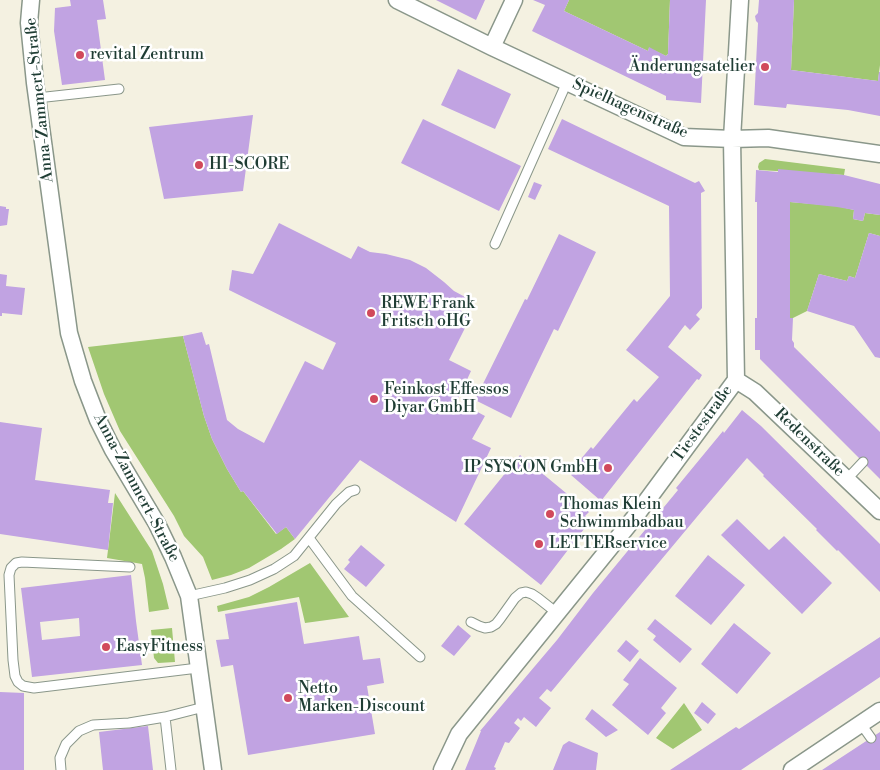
<!DOCTYPE html>
<meta charset="utf-8">
<style>
body{margin:0}
canvas{display:block;background:#f4f1e1}
</style>
<canvas width="880" height="770"></canvas>
<script>
const g = document.querySelector('canvas').getContext('2d');
g.lineJoin = 'round';
function paint(path, color) { g.fillStyle = color; g.fill(path, 'evenodd'); }
const poly = rows => new Path2D(rows.map(r => 'M' + r).join(''));
function stroke(path, color, width, dash) { g.strokeStyle = color; g.lineWidth = width; g.lineCap = dash ? 'butt' : 'round'; g.setLineDash(dash || []); g.stroke(path); }
function drawText(font, color, halo, rows, align = 'center') {
  g.font = font + ' "Libre Bodoni",serif'; g.lineWidth = 5; g.setLineDash([]); g.textBaseline = 'middle'; g.strokeStyle = halo; g.fillStyle = color; for (const [text, x, y, turn = 0] of rows) {
    g.save(); g.translate(x, y); g.rotate((+turn || 0) * Math.PI / 180); g.textAlign = isNaN(turn) ? turn : align; if (halo) g.strokeText(text, 0, 0); g.fillText(text, 0, 0); g.restore();
  }
}
const green = poly([
 [569,0,670,0,668,54,666,56,649,48,648,51,564,11],
 [794,0,880,0,880,65,878,81,791,70],
 [765,159,845,169,844,175,759,170,758,167,759,163],
 [790,202,837,206,854,210,853,219,863,221,865,213,880,215,880,236,869,233,855,278,849,276,847,281,819,274,807,311,793,318,790,318],
 [183,336,204,416,212,439,227,469,241,492,243,491,276,534,286,527,295,539,281,549,249,568,231,575,212,580,203,557,184,536,174,516,120,431,104,394,88,347],
 [115,493,152,551,163,584,169,609,149,612,145,578,142,564,107,558],
 [310,563,349,617,305,623,299,597,249,606,218,612,217,606,249,597,269,587],
 [172,628,175,662,158,663,154,658,151,630],
 [684,703,702,730,673,749,656,738]
]);
const building = poly([
 [70,0,103,0,106,19,97,20,105,80,62,85,54,31,55,8,71,6],
 [436,0,485,0,476,20],
 [533,0,569,0,564,11,648,51,649,47,666,56,668,54,670,0,706,0,701,103,666,100,666,96,532,31,545,5],
 [759,0,794,0,791,70,878,81,879,72,880,72,880,116,848,110,787,104,786,108,754,105,758,23,756,21,755,16,758,13],
 [458,69,511,94,495,129,441,105],
 [253,115,243,191,164,199,149,127],
 [423,119,521,166,499,211,401,163],
 [562,119,695,183,699,181,705,191,701,193,702,308,696,315,700,319,690,330,685,325,668,347,702,375,699,380,697,379,601,501,571,475,582,462,580,460,591,447,593,449,634,399,637,402,659,377,626,350,670,296,669,206,548,149],
 [778,169,844,175,880,184,880,215,865,213,863,221,853,219,854,210,837,207,790,202,790,318,793,318,792,340,794,343,794,347,880,432,880,479,760,359,760,350,755,350,755,318,757,318,757,202,755,202,756,170,778,172],
 [534,182,542,185,535,200,528,197],
 [0,206,6,207,6,209,9,209,7,225,0,226],
 [279,223,351,259,358,246,370,252,386,254,410,260,426,268,444,282,454,291,467,298,461,311,471,316,449,360,471,371,457,401,485,416,472,439,491,448,456,522,360,460,295,539,286,527,277,534,243,491,241,492,227,469,212,439,204,416,183,336,202,332,206,345,209,344,227,420,238,429,264,443,305,361,323,370,336,343,229,290,232,270,253,274],
 [869,233,880,236,880,358,875,357,854,326,807,311,819,274,847,281,849,276,855,278],
 [559,234,596,252,558,331,554,329,511,418,475,400,525,299,527,300],
 [0,274,7,275,6,286,25,288,22,315,2,313,2,316,0,316],
 [742,410,761,426,880,544,880,592,838,550,837,551,816,530,817,529,763,476,764,475,747,458,701,512,551,692,547,689,539,698,551,708,536,727,524,717,521,721,518,718,514,723,520,728,509,743,505,742,494,767,496,768,495,770,465,770,481,731,480,731,557,640,593,593,678,490,676,488,723,431,724,433],
 [0,422,42,428,35,480,110,490,108,503,113,503,108,550,0,534],
 [520,455,589,512,585,516,591,520,541,585,464,524],
 [737,519,769,550,784,536,832,583,802,614,721,535],
 [361,545,385,565,366,587,344,569,350,562,348,560],
 [708,555,745,585,711,625,675,596],
 [131,575,136,621,142,665,32,677,21,588],
 [79,618,80,636,42,640,40,622],
 [297,602,304,644,359,636,363,660,380,658,384,683,367,686,375,734,248,755,233,665,221,667,216,640,229,639,225,614],
 [655,619,692,649,680,663,653,640,656,636,647,629],
 [734,623,771,653,737,694,701,664],
 [458,625,471,636,454,656,441,646],
 [880,637,880,677,741,770,670,770,736,727,739,729],
 [626,640,639,651,630,662,617,651],
 [640,658,677,688,661,708,666,713,648,735,612,705,629,684,623,680],
 [0,692,24,693,24,770,0,770],
 [702,702,716,714,708,724,694,713],
 [592,709,618,730,606,737,585,719],
 [148,726,153,770,103,770,99,732],
 [880,732,880,770,822,770],
 [569,741,598,753,596,770,553,770,563,745]
]);
const lane = poly([
 [37,98,119,89],
 [495,244,567,82],
 [847,479,863,462],
 [309,538,352,596,420,657],
 [130,567,22,562,16,563,11,568,9,575,13,660,15,676,18,682,23,686,34,688,198,668],
 [189,596,225,588,250,580,274,569,294,556,336,504,349,492,355,490],
 [471,622,479,626,485,628,491,627,496,624,500,619,515,598,521,593,526,592,532,594,538,598,557,613],
 [861,724,871,738],
 [61,770,60,758,66,744,79,731,93,725,129,723,165,717],
 [171,770,165,717,204,707]
]);
const street = poly([
 [31,0,29,23,35,83,69,333,83,381,98,420,113,450,157,524,173,557,189,596,213,770],
 [397,0,492,47,684,137,732,139,768,138,880,154],
 [492,47,514,0],
 [736,380,755,392,880,511],
 [442,770,459,734,634,518,736,380,732,139,740,0],
 [792,770,880,711]
]);
const markers = [
 [80,55,5,"#d1495b"],
 [765,67,5,"#d1495b"],
 [199,165,5,"#d1495b"],
 [371,313,5,"#d1495b"],
 [374,399,5,"#d1495b"],
 [608,468,5,"#d1495b"],
 [550,514,5,"#d1495b"],
 [539,544,5,"#d1495b"],
 [106,647,5,"#d1495b"],
 [288,698,5,"#d1495b"]
];
const poiNames = [
 ["revital Zentrum",90,55],
 ["Änderungsatelier",755,67,"right"],
 ["HI-SCORE",209,165],
 ["REWE Frank",381,304],
 ["Fritsch oHG",381,322],
 ["Feinkost Effessos",384,390],
 ["Diyar GmbH",384,408],
 ["IP SYSCON GmbH",598,468,"right"],
 ["Thomas Klein",560,505],
 ["Schwimmbadbau",560,523],
 ["LETTERservice",549,544],
 ["EasyFitness",116,647],
 ["Netto",298,689],
 ["Marken-Discount",298,707]
];
const streetNames = [
 ["Anna-Zammert-Straße",40,100,-96],
 ["Spielhagenstraße",630,109,24],
 ["Tiestestraße",703,424,-54],
 ["Redenstraße",809,443,44],
 ["Anna-Zammert-Straße",136,488,62]
];
paint(green, '#a1c772');
paint(building, '#c1a3e2');
stroke(lane, '#8a978a', 11);
stroke(street, '#8a978a', 19);
stroke(lane, '#fff', 9);
stroke(street, '#fff', 16);
for (const [x, y, r, color] of markers) { const dot = new Path2D(); dot.arc(x, y, r, 0, 2 * Math.PI); g.fillStyle = color; g.fill(dot); stroke(dot, '#fff', 2); }
drawText('16px', '#1f3d34', '#fff', poiNames, 'left');
drawText('16px', '#1f3d34', '#fff', streetNames);
</script>
